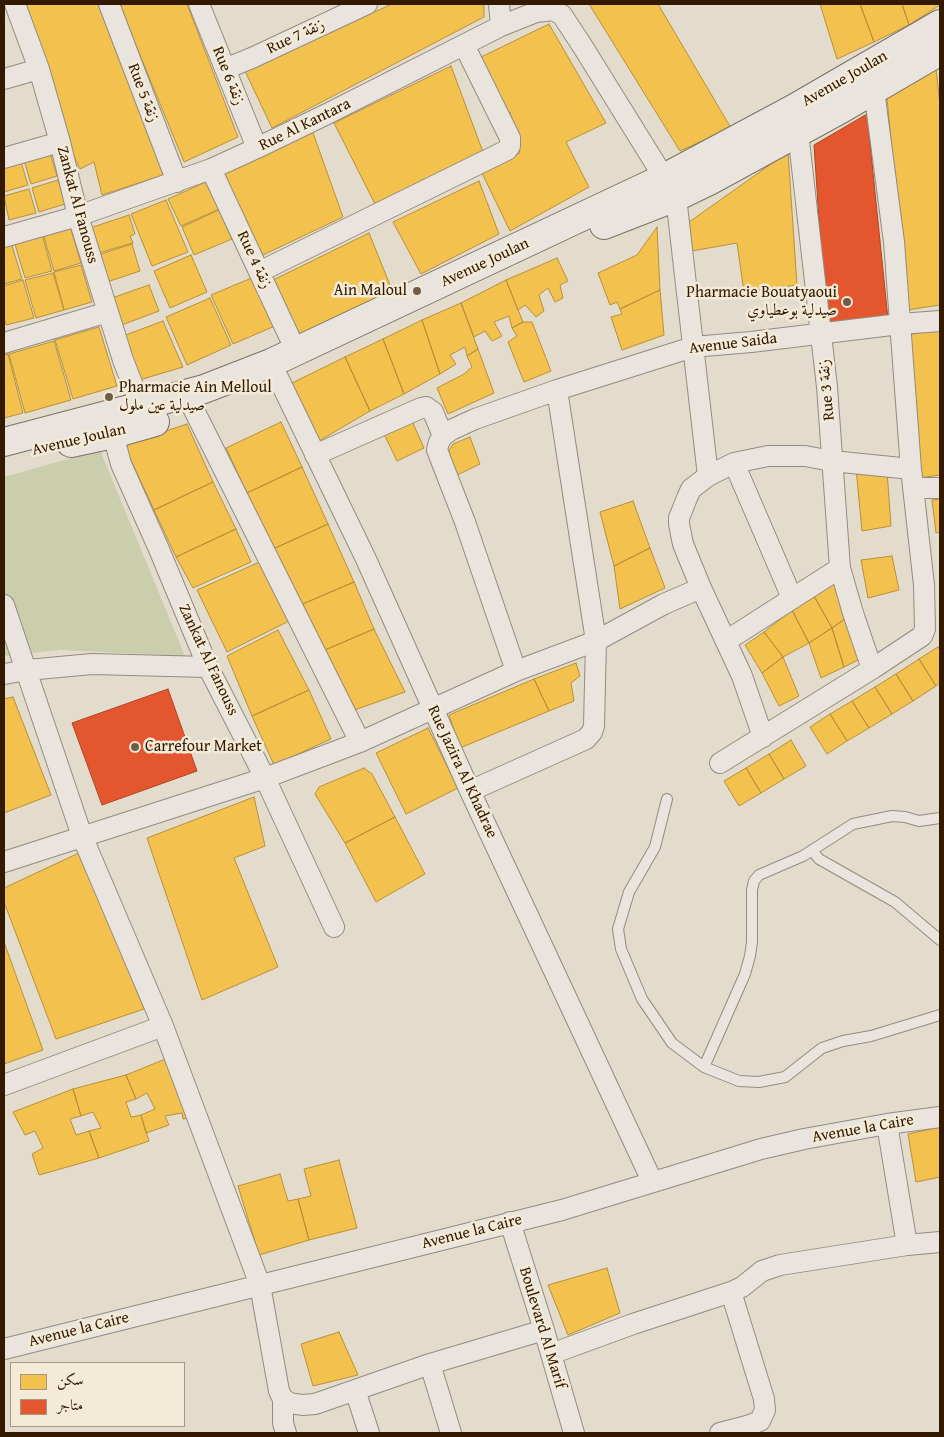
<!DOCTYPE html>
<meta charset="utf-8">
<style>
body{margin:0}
#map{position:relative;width:944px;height:1437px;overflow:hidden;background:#e3dccc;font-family:"Gentium Book Plus",Amiri,serif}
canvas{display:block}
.frame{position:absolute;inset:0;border:5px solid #321900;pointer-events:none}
.legend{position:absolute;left:10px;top:1362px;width:175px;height:65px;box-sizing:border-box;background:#f3ebd8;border:1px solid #a69782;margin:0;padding:6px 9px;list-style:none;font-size:15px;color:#321900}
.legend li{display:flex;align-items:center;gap:10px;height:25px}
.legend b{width:25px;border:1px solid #a69782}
</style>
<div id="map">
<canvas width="944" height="1437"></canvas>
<div class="frame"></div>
<ul class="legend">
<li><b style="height:14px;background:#f2c14e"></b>سكن</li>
<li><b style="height:14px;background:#e4572e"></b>متاجر</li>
</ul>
</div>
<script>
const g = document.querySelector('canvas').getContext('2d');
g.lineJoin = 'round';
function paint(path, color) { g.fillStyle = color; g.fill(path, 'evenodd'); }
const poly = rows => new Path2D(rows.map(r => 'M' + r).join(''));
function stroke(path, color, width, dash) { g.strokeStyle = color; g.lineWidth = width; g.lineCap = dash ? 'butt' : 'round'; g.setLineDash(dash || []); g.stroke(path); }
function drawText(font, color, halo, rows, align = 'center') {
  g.font = font + ' "Gentium Book Plus",Amiri,serif'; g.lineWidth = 5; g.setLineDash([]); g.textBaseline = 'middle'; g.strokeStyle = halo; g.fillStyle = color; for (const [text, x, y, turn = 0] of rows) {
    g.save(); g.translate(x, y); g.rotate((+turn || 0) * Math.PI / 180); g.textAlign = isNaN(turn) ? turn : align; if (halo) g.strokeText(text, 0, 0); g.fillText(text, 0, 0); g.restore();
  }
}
const green = poly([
 [100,450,185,656,60,650,4,656,4,477]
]);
const homes = poly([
 [25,4,100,4,169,173,102,195,94,162,80,169,54,117,25,4],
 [119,4,187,4,238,137,184,162,119,4],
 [392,4,484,4,484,17,272,128,245,71,392,4],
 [589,4,658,4,731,128,680,151,589,4],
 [820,4,860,4,874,42,837,59,820,4],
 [860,4,902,4,909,25,874,42,860,4],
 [902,4,940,4,940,5,909,25,902,4],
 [549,24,606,123,566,142,589,187,510,231,481,171,520,153,510,112,502,115,477,59,549,24],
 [451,66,483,152,375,204,334,123,451,66],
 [936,68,940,105,940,305,907,310,887,98,936,68],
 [312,130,343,217,263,255,219,174,312,130],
 [788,152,797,285,744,292,737,243,686,252,682,227,788,152],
 [50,153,57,176,31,184,24,160,50,153],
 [21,162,28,185,4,192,4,166,21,162],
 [58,180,65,204,39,212,32,188,58,180],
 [479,181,499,234,421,274,393,222,479,181],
 [206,182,219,209,181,226,168,199,206,182],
 [29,189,36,213,9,220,4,196,29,189],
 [166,200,188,252,152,266,131,214,166,200],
 [219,210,232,239,194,255,182,227,219,210],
 [129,215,135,234,130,236,133,243,95,254,87,229,129,215],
 [70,226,81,263,54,271,43,234,70,226],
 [657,227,660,290,620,309,617,302,610,305,598,273,637,255,657,227],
 [369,233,392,290,368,308,294,336,271,281,369,233],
 [42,234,52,271,25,278,14,241,42,234],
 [11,242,22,279,4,284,4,244,11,242],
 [132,244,140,271,104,283,95,256,132,244],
 [191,255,207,292,170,308,154,271,191,255],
 [557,258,568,281,560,285,563,298,555,302,548,288,539,295,544,311,536,317,525,305,518,310,506,280,557,258],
 [81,265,92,302,64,310,54,272,81,265],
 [53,273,64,310,36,318,25,280,53,273],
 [254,277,275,326,233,344,211,295,254,277],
 [23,280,34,318,6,325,4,317,4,286,23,280],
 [506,280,523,322,512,328,509,316,494,322,502,336,492,341,485,331,474,337,461,303,506,280],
 [149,285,159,311,119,326,109,299,149,285],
 [660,290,664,335,622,350,611,317,622,314,620,309,660,290],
 [210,298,231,345,187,365,166,317,210,298],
 [461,303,478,349,467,356,465,347,450,355,456,364,440,374,422,320,461,303],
 [422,320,440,374,404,394,383,339,422,320],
 [163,321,183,367,136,381,123,336,163,321],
 [523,322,532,322,551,371,524,382,508,342,517,336,512,328,523,322],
 [99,327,117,386,73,399,55,340,99,327],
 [940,330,940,475,919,478,905,335,940,330],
 [383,339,404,394,370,411,345,357,383,339],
 [54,341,71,400,25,413,9,354,54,341],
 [478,349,494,393,448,414,437,388,464,374,472,367,467,356,478,349],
 [8,354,23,413,4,418,4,355,8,354],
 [345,357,370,411,319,441,290,384,345,357],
 [412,421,424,448,397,461,384,434,412,421],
 [281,422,302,467,247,493,226,448,281,422],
 [187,424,213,482,154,510,124,445,187,424],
 [470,437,480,464,455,476,447,454,453,444,470,437],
 [302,467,328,524,273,549,247,493,302,467],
 [856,468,887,471,891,526,862,531,856,468],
 [213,482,236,529,176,557,154,510,213,482],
 [940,499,940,532,936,533,932,500,940,499],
 [633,501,650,548,614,566,600,512,633,501],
 [328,524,354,582,298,606,273,549,328,524],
 [236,529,251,562,193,588,176,557,236,529],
 [650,548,665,588,620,609,614,566,650,548],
 [892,556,899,590,868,598,861,560,892,556],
 [264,560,293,619,227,652,197,590,264,560],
 [354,582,374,629,318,653,298,606,354,582],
 [828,584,838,584,849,616,832,628,814,596,828,584],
 [814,596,832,628,809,643,792,610,814,596],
 [792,610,809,643,783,657,764,632,792,610],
 [849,616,864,657,844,667,832,628,849,616],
 [832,628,844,667,821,678,809,643,832,628],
 [374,629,405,692,349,712,318,653,374,629],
 [278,630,309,690,252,716,227,656,278,630],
 [764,632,783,657,762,673,745,645,764,632],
 [938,647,940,650,940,683,936,686,919,659,938,647],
 [783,657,799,696,779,706,762,673,783,657],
 [919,659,936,686,913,701,896,674,919,659],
 [576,663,580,676,571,683,574,701,549,711,534,679,576,663],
 [896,674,913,701,892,714,875,687,896,674],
 [534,679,549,711,460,748,449,715,534,679],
 [875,687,892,714,869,728,852,701,875,687],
 [309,690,331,739,274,765,252,716,309,690],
 [13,697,51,795,4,813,4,699,13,697],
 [852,701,869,728,847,741,830,714,852,701],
 [830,714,847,741,827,754,810,727,830,714],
 [428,728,458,788,406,814,376,753,428,728],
 [791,740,806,766,784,779,769,754,791,740],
 [769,754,784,779,761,793,746,768,769,754],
 [364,768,372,774,395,817,345,843,315,794,319,787,364,768],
 [746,768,761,793,739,806,724,781,746,768],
 [254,797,265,846,234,858,278,967,202,1000,147,838,254,797],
 [395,817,425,874,376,902,345,843,395,817],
 [81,852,144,1009,56,1039,4,902,4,888,81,852],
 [4,942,43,1050,4,1064,4,942],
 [168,1058,192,1117,183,1119,182,1113,165,1116,169,1125,146,1133,141,1115,155,1109,147,1093,136,1099,126,1075,168,1058],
 [126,1075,136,1099,126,1102,131,1117,141,1115,149,1141,99,1158,89,1131,101,1128,93,1112,81,1116,73,1089,126,1075],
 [73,1089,81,1116,70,1119,76,1135,89,1131,99,1158,39,1175,32,1154,43,1148,35,1131,25,1135,13,1112,73,1089],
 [940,1127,940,1177,916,1182,908,1134,940,1127],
 [339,1160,357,1228,309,1240,298,1199,311,1196,304,1169,339,1160],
 [280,1174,288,1201,298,1199,309,1240,259,1255,238,1186,280,1174],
 [607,1268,620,1313,568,1335,548,1285,607,1268],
 [339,1332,358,1375,313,1386,301,1344,339,1332]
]);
const shops = poly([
 [867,114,888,319,826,324,814,145,867,114],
 [168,689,197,771,102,805,72,723,168,689]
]);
const lane = poly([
 [667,799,655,847,629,892,618,929,621,949,642,999,672,1043,704,1067,739,1081,759,1082,785,1077,822,1048,843,1041,871,1036,940,1015],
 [812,850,819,859,895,902,940,940],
 [704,1067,745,974,750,956,752,942,752,890,754,881,759,875,803,856,853,824,892,816,905,817,919,821,940,818]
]);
const street = poly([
 [15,4,39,69,60,142,78,216,123,360,141,406],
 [109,4,177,182],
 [199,4,257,148],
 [499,4,501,26],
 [225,69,254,57,367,4],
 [4,79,39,69],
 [796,121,798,132,827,387,840,568,853,613,872,669],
 [4,158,60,142],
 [211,169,296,351],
 [4,237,78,216,211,169,257,148,329,113,501,26,536,12,553,10,562,15,583,47,676,197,708,476],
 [259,272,507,150,510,146,510,138,464,45],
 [4,343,108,312],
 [271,363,365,557,470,791,652,1181],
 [186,394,360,742],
 [108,422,113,434,121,464,158,547,208,667,265,778,334,927],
 [315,455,421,408,426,407,433,412,443,436],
 [734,463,792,598],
 [914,488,940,488],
 [4,605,82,836,163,1026,260,1285,279,1391,283,1399,290,1403,302,1405,315,1404,430,1364,544,1330],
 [726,641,840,568],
 [516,671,465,522,437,450,439,442,443,436,451,430,475,419,557,390,693,347,751,342,900,324,940,321],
 [4,674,27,670,92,664,208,667],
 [763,737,742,676,701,588,683,544,679,524,679,518,687,498,691,489,708,476,734,463,768,456,805,456,832,461,911,469],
 [720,763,872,669,922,636,925,629,924,585,911,469,894,242,874,90],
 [470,791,586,739,592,732,594,726,596,641,557,390],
 [4,862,265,778,360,742,516,671,596,641,664,604,701,588],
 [4,1085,163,1026],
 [887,1124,907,1245],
 [510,1222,544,1330,574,1433],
 [4,1349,562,1210,761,1149,804,1139,887,1124,940,1117],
 [551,1354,633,1324,731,1292,742,1287,762,1271,780,1265,907,1245,940,1242],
 [430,1364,451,1433],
 [355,1390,369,1433],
 [283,1399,283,1423,286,1433],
 [720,1433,747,1426,760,1421,765,1410,764,1399,731,1292]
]);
const secondary = poly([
 [604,225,676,197,709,181,841,109,940,51],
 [4,442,141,406,204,389,271,363,664,178,793,109,940,24],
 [71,443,113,434,155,422]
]);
const markers = [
 [417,291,5,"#705d47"],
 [847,302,5,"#705d47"],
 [109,397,5,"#705d47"],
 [135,747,5,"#705d47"]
];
const streetNames = [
 ["Rue 7 زنقة",296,37,-25],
 ["Rue 6 زنقة",228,76,68],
 ["Avenue Joulan",845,79,-30],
 ["Rue 5 زنقة",143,93,69],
 ["Rue Al Kantara",305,125,-26],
 ["Zankat Al Fanouss",77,205,75],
 ["Rue 4 زنقة",254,260,65],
 ["Avenue Joulan",485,263,-25],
 ["Avenue Saida",733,344,-7],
 ["Rue 3 زنقة",827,390,-95],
 ["Avenue Joulan",79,440,-13],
 ["Zankat Al Fanouss",208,660,65],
 ["Rue Jazira Al Khadrae",462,772,65],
 ["Avenue la Caire",863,1129,-10],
 ["Avenue la Caire",472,1232,-14],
 ["Boulevard Al Marif",542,1328,73],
 ["Avenue la Caire",79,1330,-14]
];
const poiNames = [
 ["Ain Maloul",407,291],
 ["Pharmacie Bouatyaoui",837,293],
 ["صيدلية بوعطياوي",837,311],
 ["Pharmacie Ain Melloul",119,388,"left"],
 ["صيدلية عين ملول",119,406,"left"],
 ["Carrefour Market",145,747,"left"]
];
paint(green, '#cbcead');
paint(homes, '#f2c14e');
stroke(homes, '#b88f37', 1);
paint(shops, '#e4572e');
stroke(shops, '#af4420', 1);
stroke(lane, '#938b7f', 12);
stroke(street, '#938b7f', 22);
stroke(secondary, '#797165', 30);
stroke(lane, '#e9e5de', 10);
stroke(street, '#e9e5de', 20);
stroke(secondary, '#e9e5de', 28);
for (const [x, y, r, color] of markers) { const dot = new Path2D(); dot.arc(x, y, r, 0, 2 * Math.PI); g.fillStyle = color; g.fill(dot); stroke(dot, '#f3ebd8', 2); }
drawText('16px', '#321900', '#f3ebd8', streetNames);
drawText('16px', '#321900', '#f3ebd8', poiNames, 'right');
</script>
